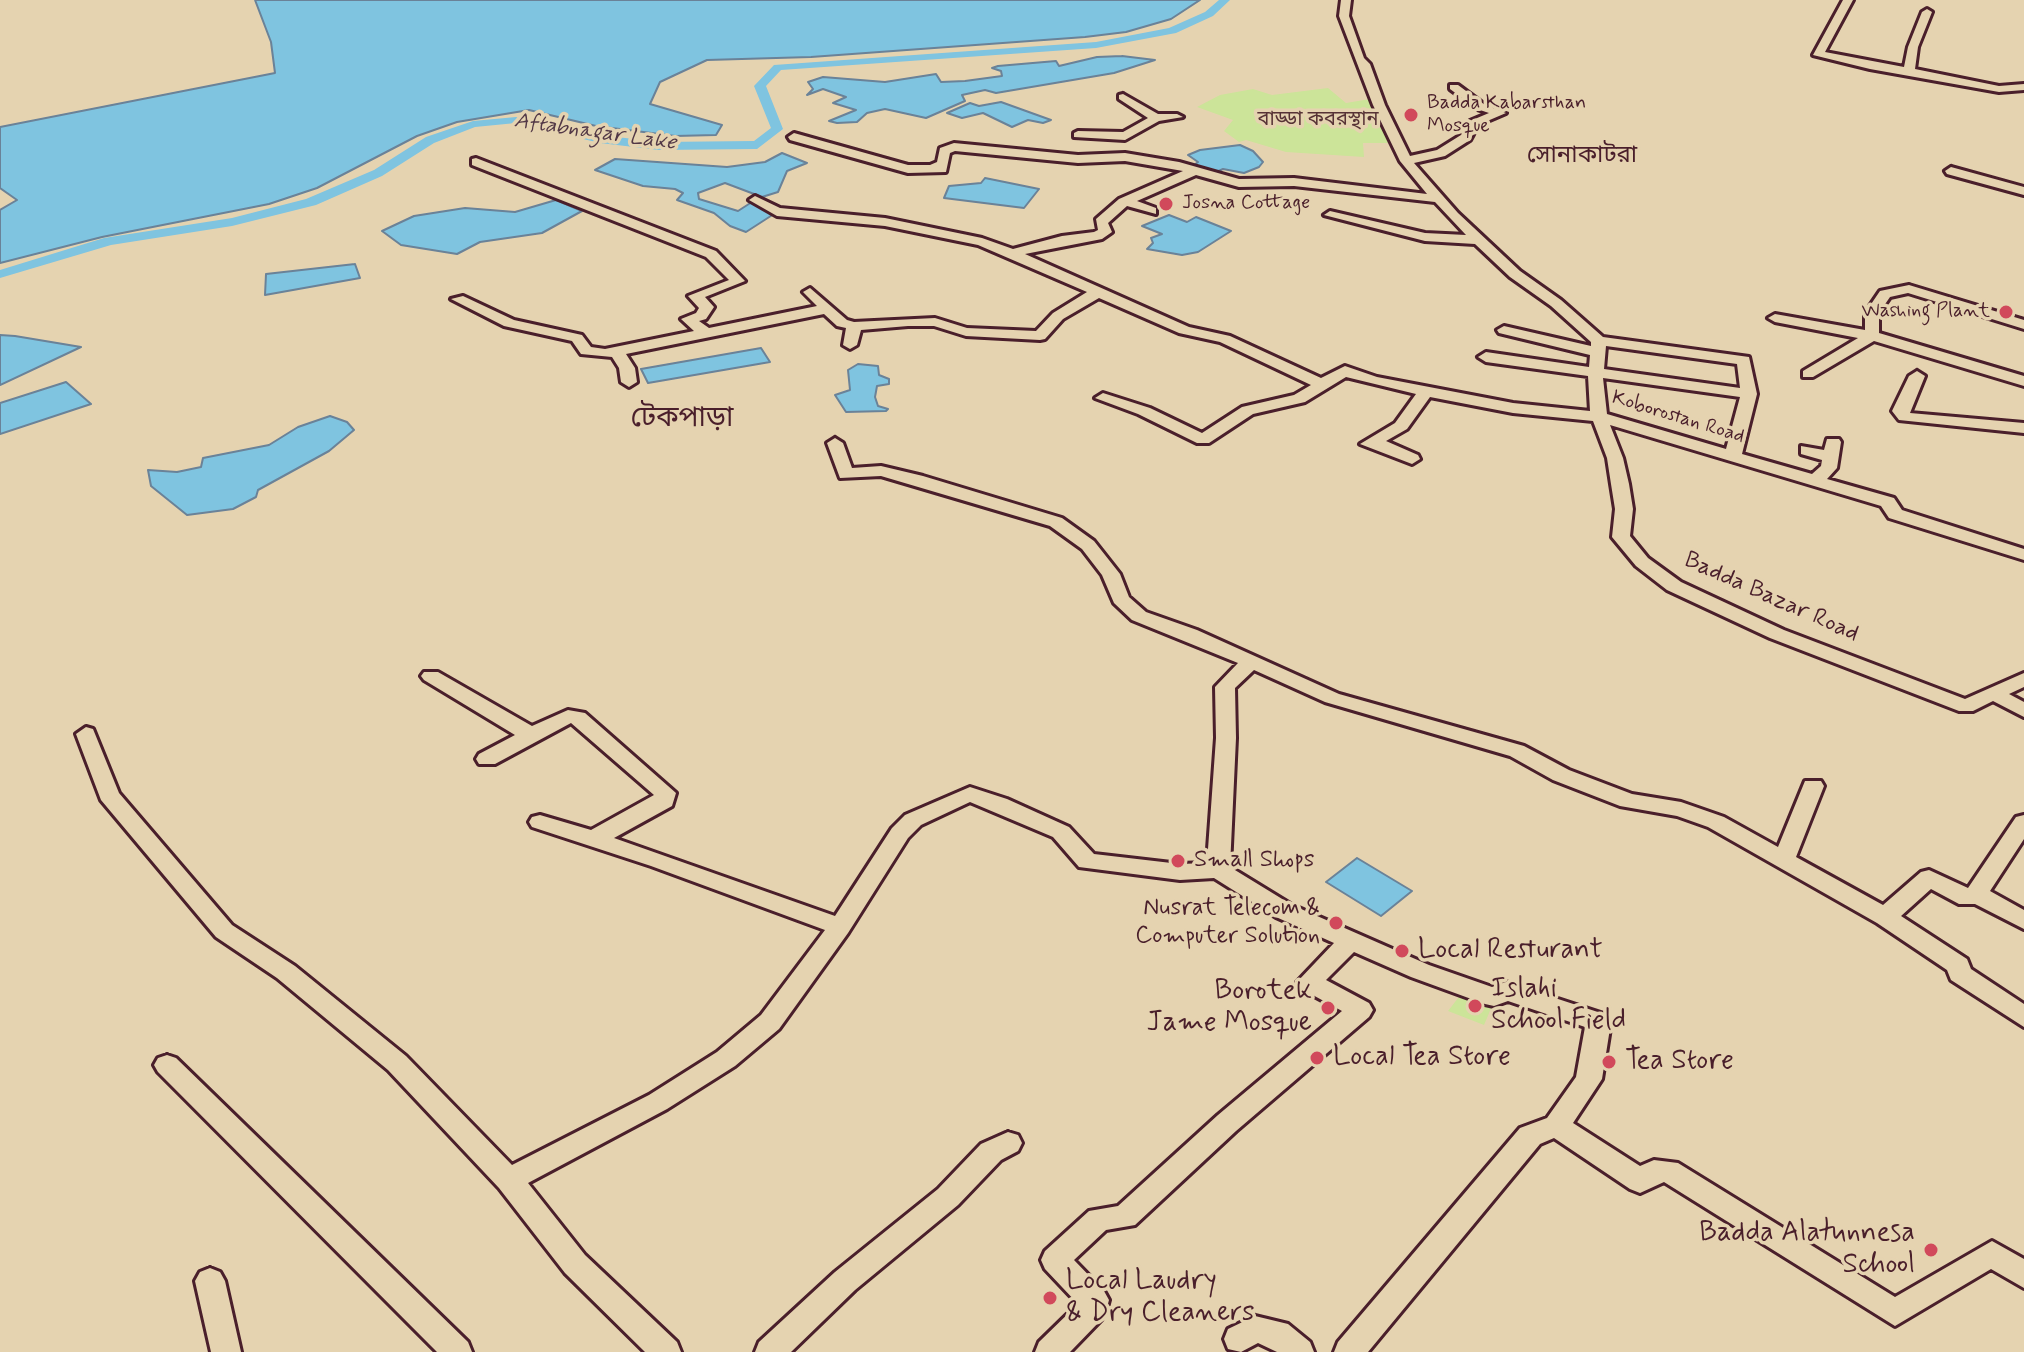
<!DOCTYPE html>
<meta charset="utf-8">
<style>
body{margin:0}
canvas{display:block;background:#e5d3b0}
</style>
<canvas width="2024" height="1352"></canvas>
<script>
const g = document.querySelector('canvas').getContext('2d');
g.lineJoin = 'round';
function paint(path, color) { g.fillStyle = color; g.fill(path, 'evenodd'); }
const poly = rows => new Path2D(rows.map(r => 'M' + r).join(''));
function stroke(path, color, width, dash) { g.strokeStyle = color; g.lineWidth = width; g.lineCap = dash ? 'butt' : 'round'; g.setLineDash(dash || []); g.stroke(path); }
function drawText(font, color, halo, rows, align = 'center') {
  g.font = font + ' Mynerve,"Noto Sans Bengali",sans-serif'; g.lineWidth = 7; g.setLineDash([]); g.textBaseline = 'middle'; g.strokeStyle = halo; g.fillStyle = color; for (const [text, x, y, turn = 0] of rows) {
    g.save(); g.translate(x, y); g.rotate((+turn || 0) * Math.PI / 180); g.textAlign = isNaN(turn) ? turn : align; if (halo) g.strokeText(text, 0, 0); g.fillText(text, 0, 0); g.restore();
  }
}
const green = poly([
 [1328,88,1346,103,1376,98,1376,111,1388,143,1363,143,1364,157,1286,152,1246,140,1239,142,1224,131,1233,120,1197,107,1220,95,1253,89,1272,95],
 [1465,989,1495,999,1484,1025,1448,1011]
]);
const water = poly([
 [255,0,1200,0,1171,19,1126,32,1085,37,811,57,707,60,660,82,650,104,722,125,716,135,675,136,596,126,529,110,457,122,417,136,317,188,269,204,102,237,0,263,0,210,17,200,0,188,0,127,275,73,271,42,255,0],
 [1122,56,1155,60,1114,73,996,93,985,90,962,95,965,101,926,118,885,109,867,113,857,122,837,123,829,121,856,110,833,103,846,97,823,89,807,95,813,89,808,82,823,77,885,82,936,74,941,82,965,81,1002,76,1001,71,992,68,998,66,1056,61,1059,66,1097,57,1122,56],
 [1001,102,1051,120,1043,123,1028,120,1012,127,983,113,962,118,947,113,970,103,979,106,1001,102],
 [1240,145,1253,151,1263,162,1259,167,1244,173,1223,169,1212,174,1193,166,1198,162,1188,155,1200,150,1240,145],
 [782,153,807,163,787,171,778,192,762,197,725,183,698,193,699,199,738,211,755,200,777,212,746,232,730,226,714,213,677,200,683,193,675,189,643,186,595,170,615,159,727,167,765,162,782,153],
 [985,178,1039,189,1024,208,944,198,949,186,981,183,985,178],
 [556,200,582,211,542,233,480,242,457,254,401,245,382,231,414,216,465,208,515,212,556,200],
 [1169,215,1187,222,1196,217,1231,231,1198,252,1182,255,1147,249,1153,243,1151,238,1162,234,1142,226,1169,215],
 [355,264,360,278,265,295,266,274,355,264],
 [0,335,15,336,81,347,0,385,0,335],
 [761,348,770,362,648,383,641,369,761,348],
 [858,364,878,366,879,375,889,379,889,384,877,386,875,397,878,406,888,409,886,411,846,412,835,395,850,390,848,370,858,364],
 [66,382,91,404,0,434,0,403,66,382],
 [330,416,347,422,354,430,329,451,258,490,256,497,233,509,187,515,151,486,148,470,177,472,201,467,203,458,269,445,298,427,330,416],
 [1357,858,1412,891,1381,916,1326,882,1357,858]
]);
const canal = poly([
 [1219,0,1230,0,1213,16,1176,33,1096,48,781,70,766,86,783,129,757,149,659,150,600,143,516,123,475,127,434,143,382,176,316,205,232,226,111,245,0,278,0,270,104,238,232,218,306,199,374,170,426,137,473,121,516,117,600,135,659,142,754,141,771,128,754,86,774,65,1096,42,1169,28,1205,12,1219,0]
]);
const street = poly([
 [1341,0,1351,0,1349,16,1364,58,1370,64,1385,105,1410,156,1437,150,1461,135,1470,121,1489,113,1477,109,1450,89,1450,85,1458,85,1485,105,1506,113,1478,125,1470,140,1445,156,1414,163,1458,213,1520,271,1561,300,1603,337,1749,357,1757,394,1742,454,1812,474,1821,466,1822,460,1801,454,1801,446,1824,450,1827,439,1839,439,1841,442,1837,468,1827,479,1894,498,1902,510,2024,549,2024,560,1889,518,1881,506,1610,425,1623,458,1629,484,1633,509,1630,536,1648,558,1681,582,1784,630,1965,699,2024,673,2024,687,2009,694,2024,702,2024,717,1993,701,1973,711,1959,711,1770,638,1667,590,1636,566,1612,537,1615,509,1611,484,1607,458,1593,421,1513,413,1430,397,1407,429,1386,441,1418,455,1420,459,1412,464,1360,444,1395,423,1416,394,1346,377,1305,402,1253,414,1209,443,1197,443,1138,414,1095,398,1103,393,1150,408,1202,433,1242,407,1294,395,1311,385,1220,342,1179,333,1099,298,1063,319,1045,339,1040,340,966,336,934,326,908,326,861,330,857,345,850,349,843,345,846,328,837,326,824,314,626,354,635,368,637,382,629,387,621,382,619,368,612,357,581,354,572,341,504,326,451,299,463,296,514,320,582,335,591,347,605,349,694,331,681,319,696,313,699,308,688,296,729,280,706,257,472,165,472,159,476,158,716,251,745,281,705,297,714,307,706,319,699,321,709,328,817,306,803,292,810,288,847,320,854,322,935,318,967,328,1036,331,1053,313,1087,292,978,245,885,226,777,216,749,200,755,196,780,208,885,218,982,238,1013,249,1062,236,1094,232,1098,230,1096,219,1119,199,1183,171,1125,161,1078,163,955,151,950,153,946,172,908,173,790,140,788,137,794,133,908,165,930,165,937,162,940,148,954,143,1078,155,1125,153,1179,162,1239,179,1294,178,1427,194,1400,161,1373,105,1339,16,1341,0],
 [1196,175,1239,187,1294,186,1435,202,1466,235,1425,233,1330,211,1324,215,1425,241,1475,244,1510,277,1551,306,1591,342,1591,346,1504,326,1497,330,1499,333,1590,355,1589,367,1486,352,1478,357,1486,362,1588,376,1590,411,1513,403,1377,377,1345,366,1321,378,1230,336,1189,327,1025,254,1102,239,1112,232,1108,223,1127,206,1156,214,1156,208,1137,201,1196,175],
 [1606,346,1737,364,1740,388,1604,369,1606,346],
 [1603,378,1740,397,1726,449,1607,414,1603,378],
 [1843,0,1853,0,1825,52,1904,67,1908,47,1922,12,1927,9,1932,12,1918,47,1915,69,1999,86,2024,84,2024,90,1999,92,1870,69,1813,55,1843,0],
 [1123,94,1158,114,1177,114,1183,117,1159,121,1125,140,1074,137,1074,133,1078,131,1123,132,1148,118,1119,99,1119,95,1123,94],
 [1951,167,2024,187,2024,195,1947,174,1945,171,1951,167],
 [1909,285,2024,320,2024,329,1908,293,1890,297,1879,313,1879,333,2024,376,2024,386,1874,341,1813,377,1803,377,1803,371,1858,338,1775,322,1768,318,1775,314,1865,330,1865,313,1880,291,1909,285],
 [1917,371,1925,376,1910,413,2024,423,2024,433,1899,420,1892,411,1909,376,1917,371],
 [835,438,843,443,852,468,881,466,923,476,1062,518,1094,541,1120,574,1129,597,1146,612,1197,630,1339,694,1524,746,1569,770,1632,794,1681,802,1724,817,1778,847,1805,781,1821,781,1824,786,1796,857,1883,905,1921,872,1929,870,1968,888,2016,817,2024,815,2024,839,1990,891,2024,910,2024,929,1975,904,1959,904,1931,889,1901,916,1967,959,1971,969,2024,1004,2024,1027,1951,980,1947,970,1877,923,1708,827,1677,816,1620,806,1553,780,1510,756,1325,702,1254,670,1235,688,1236,738,1230,867,1292,905,1429,965,1492,987,1506,982,1607,1015,1611,1022,1602,1079,1573,1123,1640,1166,1654,1160,1678,1163,1895,1297,1992,1241,2024,1259,2024,1288,1991,1269,1895,1326,1664,1182,1640,1193,1630,1189,1554,1138,1540,1144,1368,1352,1334,1352,1338,1342,1520,1128,1547,1118,1576,1077,1585,1027,1508,1001,1494,1006,1485,1004,1411,977,1354,952,1326,980,1369,1003,1373,1010,1369,1017,1236,1131,1135,1225,1106,1230,1074,1260,1104,1291,1109,1300,1106,1311,1101,1320,1070,1352,1035,1352,1039,1342,1078,1304,1045,1269,1041,1260,1045,1251,1089,1211,1118,1206,1218,1115,1342,1011,1300,988,1297,982,1334,943,1276,917,1214,878,1180,880,1079,867,1053,837,970,802,921,825,908,838,848,933,779,1029,735,1066,667,1109,528,1183,585,1255,677,1342,681,1352,645,1352,565,1273,499,1188,388,1070,277,978,216,937,101,800,76,734,86,727,93,729,119,793,232,925,295,966,406,1056,512,1165,649,1095,717,1052,761,1015,825,930,651,866,532,827,529,822,532,817,540,815,591,830,654,795,571,723,495,764,479,764,476,759,479,754,515,735,424,680,421,676,424,672,438,672,532,726,568,710,585,713,676,793,672,806,614,838,835,916,892,828,905,815,970,787,1007,799,1069,827,1094,854,1180,864,1207,863,1216,738,1215,687,1238,663,1132,620,1114,603,1102,575,1082,549,1050,526,881,476,840,478,827,443,835,438],
 [167,1055,176,1058,468,1342,472,1352,437,1352,158,1072,154,1065,158,1058,167,1055],
 [1008,1132,1018,1135,1022,1143,1018,1151,1001,1160,958,1205,855,1290,791,1352,755,1352,759,1342,835,1272,938,1189,981,1144,1008,1132],
 [210,1268,220,1272,225,1281,241,1352,211,1352,195,1281,200,1272,210,1268],
 [1255,1316,1288,1324,1310,1342,1314,1352,1277,1352,1258,1343,1241,1352,1228,1349,1224,1339,1228,1329,1255,1316]
]);
const markers = [
 [1411,115,8,"#d1495b"],
 [1166,204,8,"#d1495b"],
 [2006,312,8,"#d1495b"],
 [1178,861,8,"#d1495b"],
 [1336,923,8,"#d1495b"],
 [1402,951,8,"#d1495b"],
 [1475,1006,8,"#d1495b"],
 [1328,1008,8,"#d1495b"],
 [1317,1058,8,"#d1495b"],
 [1609,1062,8,"#d1495b"],
 [1931,1250,8,"#d1495b"],
 [1050,1298,8,"#d1495b"]
];
const farPoinames = [
 ["Badda Kabarsthan",1427,104],
 ["Mosque",1427,127],
 ["Josna Cottage",1182,204],
 ["Washing Plant",1990,312,"right"]
];
const farParknames = [
 ["বাড্ডা কবরস্থান",1318,121]
];
const farStreetnames = [
 ["Koborostan Road",1678,418,17]
];
const farWaternames = [
 ["Aftabnagar Lake",595,133,8]
];
const farQuarternames = [
 ["সোনাকাটরা",1582,157]
];
const streetNames = [
 ["Badda Bazar Road",1771,598,24]
];
const poiNames = [
 ["Small Shops",1194,861],
 ["Nusrat Telecom &",1320,909,"right"],
 ["Computer Solution",1320,937,"right"]
];
const quarterNames = [
 ["টেকপাড়া",682,420]
];
const nearPoinames = [
 ["Local Resturant",1418,951],
 ["Islahi",1491,990],
 ["School Field",1491,1022],
 ["Borotek",1312,992,"right"],
 ["Jame Mosque",1312,1024,"right"],
 ["Local Tea Store",1333,1058],
 ["Tea Store",1625,1062],
 ["Badda Alatunnesa",1915,1234,"right"],
 ["School",1915,1266,"right"],
 ["Local Laudry",1066,1282],
 ["& Dry Cleaners",1066,1314]
];
paint(green, '#cce499');
paint(water, '#7fc4e0');
stroke(water, '#6a8298', 2);
paint(canal, '#7fc4e0');
stroke(street, '#4a1f2b', 6);
paint(street, '#e5d3b0');
for (const [x, y, r, color] of markers) { const dot = new Path2D(); dot.arc(x, y, r, 0, 2 * Math.PI); g.fillStyle = color; g.fill(dot); stroke(dot, '#e5d3b0', 3); }
drawText('20px', '#4a1f2b', '#e5d3b0', farPoinames, 'left');
drawText('20px', '#573336', '#e5d3b0', farParknames);
drawText('20px', '#4a1f2b', '#e5d3b0', farStreetnames);
drawText('italic 22px', '#523846', '#e5d3b0', farWaternames);
drawText('24px', '#4a1f2b', '#e5d3b0', farQuarternames);
drawText('24px', '#4a1f2b', '#e5d3b0', streetNames);
drawText('24px', '#4a1f2b', '#e5d3b0', poiNames, 'left');
drawText('28px', '#4a1f2b', '#e5d3b0', quarterNames);
drawText('28px', '#4a1f2b', '#e5d3b0', nearPoinames, 'left');
</script>
